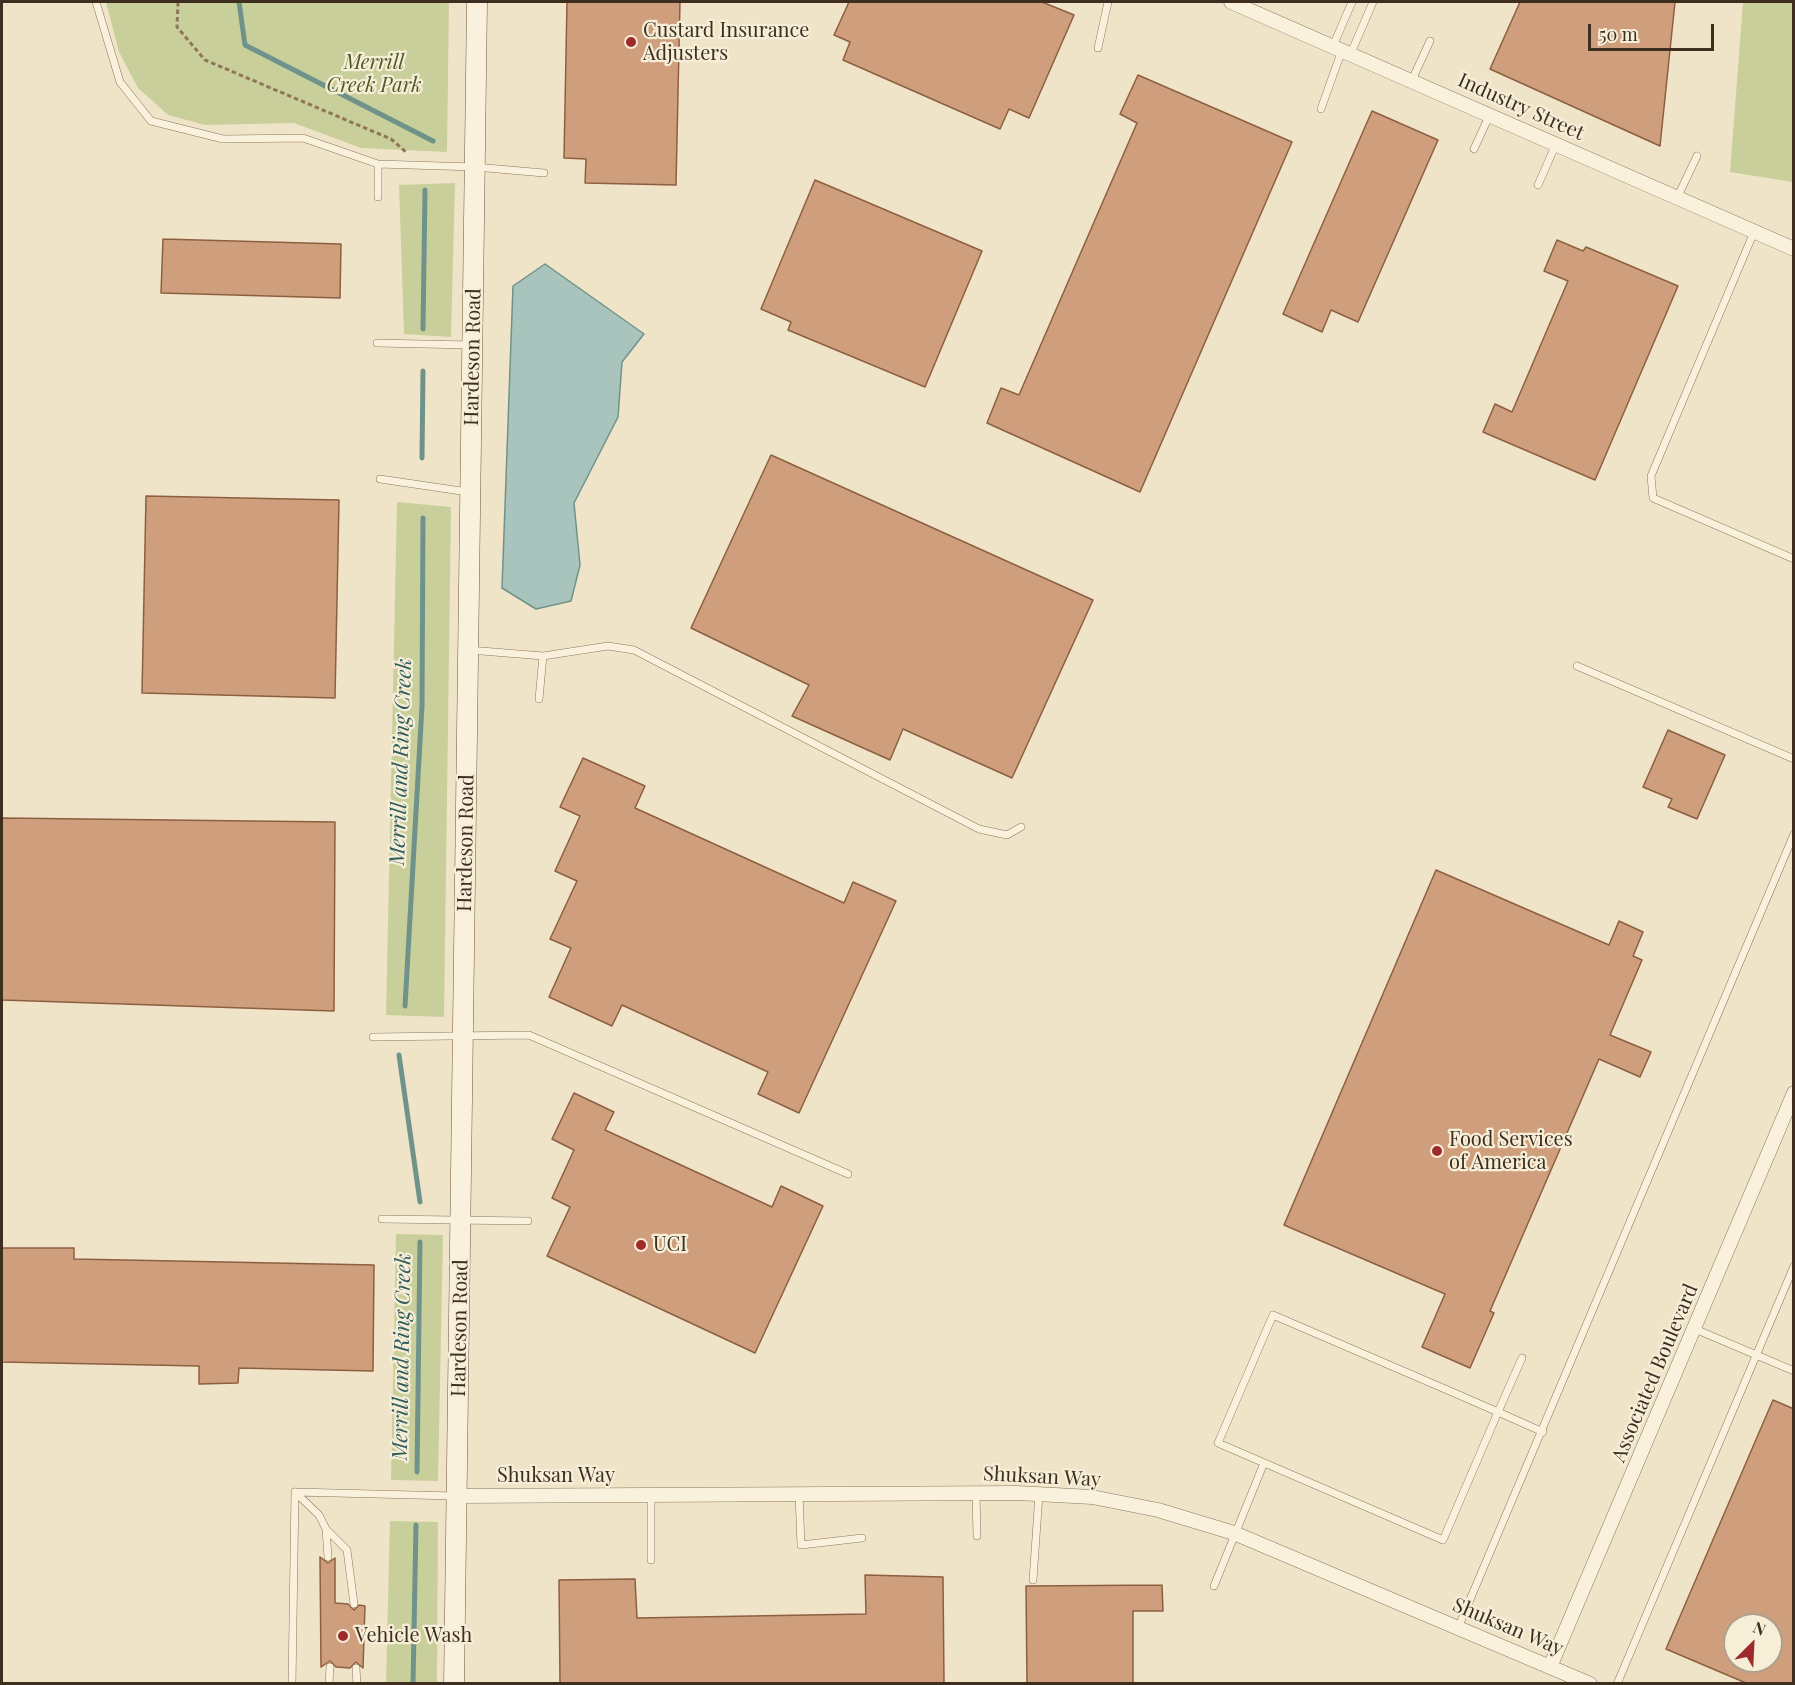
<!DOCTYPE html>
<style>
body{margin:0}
#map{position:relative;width:1795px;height:1685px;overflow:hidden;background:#f0e4c8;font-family:"Playfair Display",serif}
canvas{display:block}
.frame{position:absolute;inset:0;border:3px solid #3d2e20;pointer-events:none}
.north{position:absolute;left:1723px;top:1613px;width:60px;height:60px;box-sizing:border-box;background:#f7eed8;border:2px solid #ada18e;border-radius:50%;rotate:24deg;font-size:16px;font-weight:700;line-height:24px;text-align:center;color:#3d2e20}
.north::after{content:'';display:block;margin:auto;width:21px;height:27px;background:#9e2a2b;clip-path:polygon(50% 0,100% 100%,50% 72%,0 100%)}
.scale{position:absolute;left:1588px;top:24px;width:126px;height:27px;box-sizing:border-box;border:3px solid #3d2e20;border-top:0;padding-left:8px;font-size:18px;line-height:21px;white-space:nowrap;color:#3d2e20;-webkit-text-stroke:4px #f7eed8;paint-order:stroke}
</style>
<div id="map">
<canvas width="1795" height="1685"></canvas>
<div class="frame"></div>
<div class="north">N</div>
<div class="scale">50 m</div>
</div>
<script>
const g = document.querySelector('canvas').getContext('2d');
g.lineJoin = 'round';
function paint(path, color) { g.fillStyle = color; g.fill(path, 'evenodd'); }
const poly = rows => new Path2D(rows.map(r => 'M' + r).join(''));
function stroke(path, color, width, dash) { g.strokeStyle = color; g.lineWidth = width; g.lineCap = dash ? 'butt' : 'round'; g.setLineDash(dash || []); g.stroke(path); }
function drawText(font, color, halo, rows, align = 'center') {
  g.font = font + ' "Playfair Display",serif'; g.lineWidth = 4.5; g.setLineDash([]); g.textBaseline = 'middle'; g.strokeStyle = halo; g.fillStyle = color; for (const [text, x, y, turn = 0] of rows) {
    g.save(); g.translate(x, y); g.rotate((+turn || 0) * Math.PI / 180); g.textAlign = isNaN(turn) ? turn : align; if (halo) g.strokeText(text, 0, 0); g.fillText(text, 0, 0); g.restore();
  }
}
const green = poly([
 [106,2,449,2,447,152,361,148,294,123,205,125,168,115,138,88,119,52],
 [1743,2,1793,2,1793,182,1730,172],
 [455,183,451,337,404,334,399,185],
 [397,502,451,507,444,1017,386,1015],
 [396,1234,443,1235,438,1481,391,1480],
 [390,1521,438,1522,437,1683,386,1683]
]);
const water = poly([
 [545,264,644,334,622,362,618,417,574,503,580,565,571,601,536,609,502,588,513,286,545,264]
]);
const stream = poly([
 [239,2,245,45,433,141],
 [423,329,425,190],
 [422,458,423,371],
 [405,1006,422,706,423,518],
 [399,1055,420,1202],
 [417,1472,420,1242],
 [413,1684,416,1525]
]);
const building = poly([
 [567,2,680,2,676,185,585,183,586,159,564,158,567,2],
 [849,2,1042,2,1074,15,1029,118,1009,109,1000,129,843,60,850,42,834,35,849,2],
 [1520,2,1675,2,1660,146,1490,69,1520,2],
 [1138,75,1292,142,1140,492,987,423,1001,388,1019,395,1137,123,1120,114,1138,75],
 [1372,111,1438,140,1358,322,1331,310,1322,332,1283,314,1372,111],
 [815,180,982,251,925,387,788,330,791,322,761,309,815,180],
 [163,239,341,244,340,298,161,293,163,239],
 [1557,240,1583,251,1586,247,1678,286,1595,480,1483,432,1495,404,1512,412,1568,281,1544,271,1557,240],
 [771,455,1093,600,1012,778,903,729,890,760,792,716,809,685,691,628,771,455],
 [146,496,339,500,335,698,142,693,146,496],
 [1668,730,1725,755,1697,819,1668,807,1672,799,1643,787,1668,730],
 [583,758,645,786,635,808,844,903,853,882,896,901,799,1113,758,1094,768,1072,622,1005,612,1026,549,997,571,948,550,939,577,881,555,871,580,816,560,807,583,758],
 [2,818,335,822,334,1011,2,1000,2,818],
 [1436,870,1609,945,1619,921,1643,932,1633,956,1642,960,1610,1035,1651,1052,1640,1077,1599,1059,1490,1311,1494,1313,1470,1368,1422,1347,1445,1294,1284,1225,1436,870],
 [574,1093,614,1112,605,1130,772,1207,781,1186,823,1206,755,1353,547,1256,570,1207,552,1198,574,1150,552,1139,574,1093],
 [2,1248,74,1248,74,1259,374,1265,373,1371,239,1368,238,1383,199,1384,199,1366,2,1362,2,1248],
 [1773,1400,1794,1409,1794,1683,1746,1683,1666,1649,1773,1400],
 [1735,1625,1771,1625,1771,1661,1735,1661,1735,1625],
 [320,1557,328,1563,335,1558,335,1603,348,1604,354,1610,359,1605,365,1606,363,1668,356,1662,350,1668,336,1667,330,1661,321,1667,320,1557],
 [865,1575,943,1577,944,1683,560,1683,559,1580,635,1579,637,1618,866,1614,865,1575],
 [1162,1585,1163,1611,1133,1611,1133,1683,1027,1683,1026,1586,1162,1585]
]);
const path = poly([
 [178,2,177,27,205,60,391,139,406,152]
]);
const lane = poly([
 [96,2,120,82,151,121,223,139,303,138,378,164,475,167,544,173],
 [1333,46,1352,2],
 [1098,48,1108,2],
 [1351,53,1373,2],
 [1412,80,1430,41],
 [1321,109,1342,50],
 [1474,149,1490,114],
 [1538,185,1556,144],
 [378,197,378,164],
 [1677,198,1697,156],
 [1754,232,1651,476,1653,498,1794,559],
 [377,343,470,345],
 [380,479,468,492],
 [469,650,543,656,608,646,634,650,979,829,1007,835,1021,827],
 [1577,666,1794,759],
 [539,699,543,656],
 [373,1037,529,1035,848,1174],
 [382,1219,528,1221],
 [1695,1329,1794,1371],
 [1522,1358,1498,1412,1443,1540,1218,1443,1273,1315,1459,1395,1498,1412,1543,1432],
 [295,1492,455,1496],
 [295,1492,319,1515,326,1529,328,1557],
 [976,1493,977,1536],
 [799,1494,801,1545,862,1538],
 [651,1495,651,1560],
 [326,1529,347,1550,354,1604],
 [1033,1580,1039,1494],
 [1214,1586,1264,1463],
 [1458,1628,1794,834],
 [356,1668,357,1684],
 [292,1684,295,1492],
 [329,1684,330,1667],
 [1617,1684,1794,1266]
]);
const street = poly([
 [1231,2,1794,249],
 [458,1496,1017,1493,1092,1497,1158,1510,1234,1533,1590,1684],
 [1550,1667,1794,1093]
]);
const secondary = poly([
 [454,1684,477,2]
]);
const markers = [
 [631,42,6,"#9e2a2b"],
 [1437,1151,6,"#9e2a2b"],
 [641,1245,6,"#9e2a2b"],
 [343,1636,6,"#9e2a2b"]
];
const poiNames = [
 ["Custard Insurance",643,31],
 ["Adjusters",643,54],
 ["Food Services",1449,1140],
 ["of America",1449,1163],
 ["UCI",653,1245],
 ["Vehicle Wash",355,1636]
];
const parkNames = [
 ["Merrill",374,63],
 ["Creek Park",374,86]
];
const streetNames = [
 ["Industry Street",1521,107,24],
 ["Hardeson Road",473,357,-89],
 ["Hardeson Road",466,843,-89],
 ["Hardeson Road",460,1328,-89],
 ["Associated Boulevard",1655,1373,-67],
 ["Shuksan Way",556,1476],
 ["Shuksan Way",1042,1477,3],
 ["Shuksan Way",1508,1627,23]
];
const waterNames = [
 ["Merrill and Ring Creek",401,762,-88],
 ["Merrill and Ring Creek",402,1357,-89]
];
paint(green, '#c9cf9b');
paint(water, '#a9c4bc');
stroke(water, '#6f938a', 1.5);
stroke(stream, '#6f938a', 5);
paint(building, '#cf9f7d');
stroke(building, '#8d5f41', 1.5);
stroke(lane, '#8d765c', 8);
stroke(street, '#8d765c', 15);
stroke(secondary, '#6f573f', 21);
stroke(path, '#8d765c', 3, [4.5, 3]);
stroke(lane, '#faf1dc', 7);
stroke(street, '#faf1dc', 14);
stroke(secondary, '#faf1dc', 20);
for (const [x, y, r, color] of markers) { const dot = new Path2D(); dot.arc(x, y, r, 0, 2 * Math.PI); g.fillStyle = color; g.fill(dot); stroke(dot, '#f7eed8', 2); }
drawText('20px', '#3d2e20', '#f7eed8', poiNames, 'left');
drawText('italic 20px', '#4d5a26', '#f7eed8', parkNames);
drawText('20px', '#3d2e20', '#f7eed8', streetNames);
drawText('italic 21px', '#2f5d5a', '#f7eed8', waterNames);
</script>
